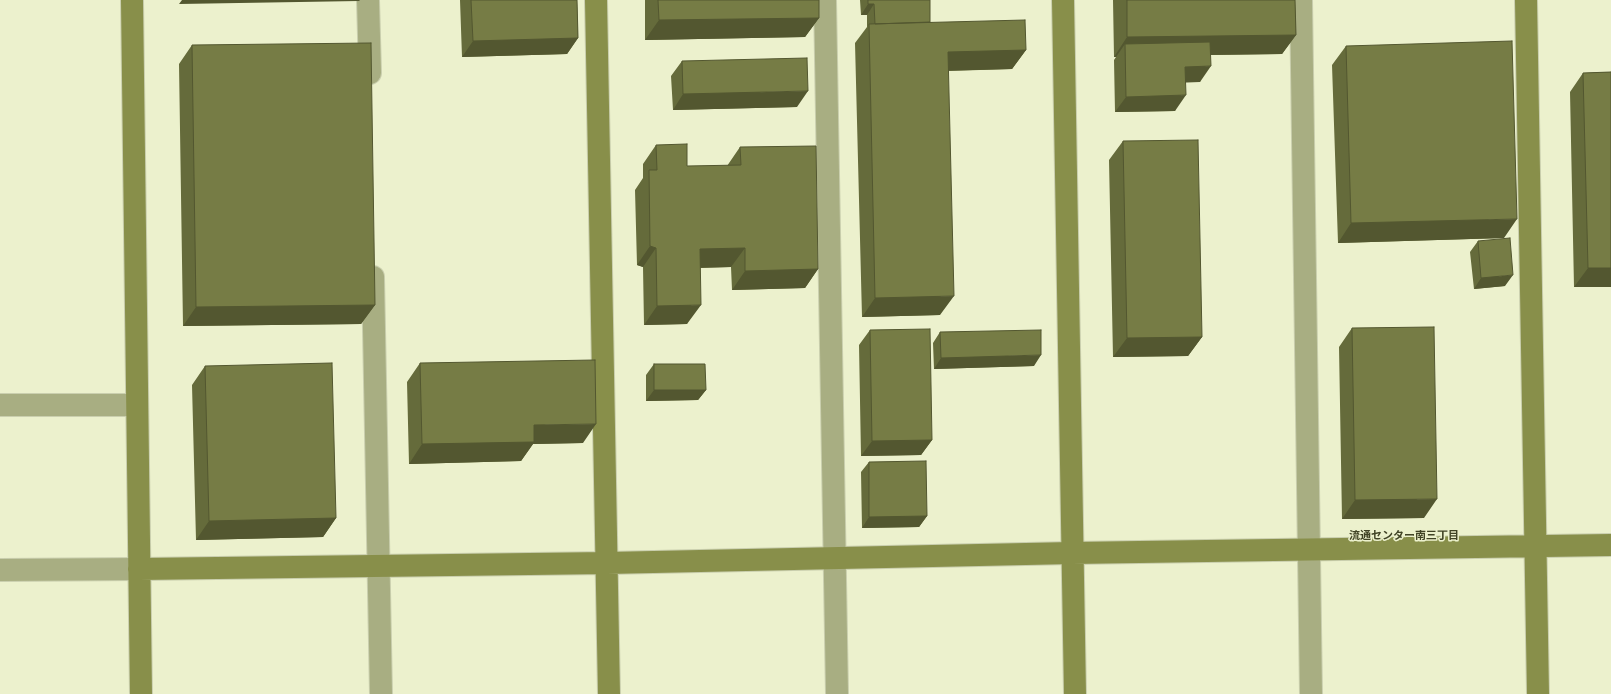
<!DOCTYPE html>
<meta charset="utf-8">
<style>
body{margin:0}
canvas{display:block;background:#ecf1cd}
</style>
<canvas width="1611" height="694"></canvas>
<script>
const g = document.querySelector('canvas').getContext('2d');
g.lineJoin = 'round';
const poly = rows => new Path2D(rows.map(r => 'M' + r).join(''));
function stroke(path, color, width, dash) { g.strokeStyle = color; g.lineWidth = width; g.lineCap = dash ? 'butt' : 'round'; g.setLineDash(dash || []); g.stroke(path); }
function paint(path, color) { g.fillStyle = color; g.fill(path, 'evenodd'); }
function drawText(font, color, halo, rows, align = 'center') {
  g.font = font + ' "PT Serif","Noto Sans JP",serif'; g.lineWidth = 3; g.setLineDash([]); g.textBaseline = 'middle'; g.strokeStyle = halo; g.fillStyle = color; for (const [text, x, y, turn = 0] of rows) {
    g.save(); g.translate(x, y); g.rotate((+turn || 0) * Math.PI / 180); g.textAlign = isNaN(turn) ? turn : align; if (halo) g.strokeText(text, 0, 0); g.fillText(text, 0, 0); g.restore();
  }
}
const street = poly([
 [368,0,370,73],
 [825,0,837,694],
 [1301,0,1311,694],
 [373,277,381,694],
 [0,405,137,405],
 [0,570,139,569]
]);
const secondary = poly([
 [132,0,141,694],
 [596,0,609,694],
 [1063,0,1075,694],
 [1526,0,1538,694],
 [139,569,607,563,1072,553,1611,545]
]);
const wall = poly([
 [460,0,577,0,578,38,567,54,462,57],
 [645,0,819,0,819,18,805,37,645,40],
 [860,0,930,0,930,22,1026,50,1012,69,948,71,940,315,862,317,855,43,867,27,867,15,861,15],
 [1113,0,1295,0,1296,35,1282,54,1210,55,1200,82,1186,82,1175,111,1115,112,1114,60,1116,57,1114,57],
 [192,45,375,305,361,324,183,326,179,64],
 [1346,46,1504,238,1338,243,1332,65],
 [682,61,797,107,673,110,671,76],
 [1611,72,1611,287,1574,287,1570,92,1583,73],
 [1123,141,1202,337,1188,356,1113,357,1109,160],
 [656,145,687,166,727,166,740,147,818,269,805,288,732,290,731,267,700,268,687,324,644,325,643,267,637,265,635,190,643,178,643,164],
 [1478,241,1505,286,1474,289,1470,252],
 [1352,328,1424,518,1342,519,1339,347],
 [870,330,932,440,921,455,861,456,859,345],
 [940,332,1034,366,934,369,933,343],
 [420,363,583,443,533,444,521,461,409,464,407,382],
 [654,364,706,390,698,400,646,401,646,375],
 [205,366,336,518,323,537,196,540,192,385],
 [869,462,927,516,919,527,862,528,861,472]
]);
const shadedWall = poly([
 [182,0,360,0,359,1,179,4],
 [868,4,874,4,867,15,861,15],
 [819,18,805,37,645,40,659,20],
 [1296,35,1282,54,1125,56,1125,44,1116,57,1114,57,1127,37],
 [578,38,567,54,462,57,473,41],
 [1026,50,1012,69,934,71,948,52],
 [1211,66,1200,82,1174,83,1185,67],
 [808,91,797,107,673,110,683,94],
 [1186,95,1175,111,1115,112,1126,97],
 [1517,219,1504,238,1338,243,1351,223],
 [650,246,656,248,643,267,637,265],
 [745,248,731,267,686,268,700,249],
 [1588,268,1611,268,1611,287,1574,287],
 [818,269,805,288,732,290,745,271],
 [1513,275,1505,286,1474,289,1481,278],
 [954,296,940,315,862,317,875,298],
 [375,305,361,324,183,326,196,307],
 [701,305,687,324,644,325,657,306],
 [1202,337,1188,356,1113,357,1127,338],
 [1041,355,1034,366,934,369,941,358],
 [654,390,706,390,698,400,646,401],
 [596,424,583,443,533,444,521,461,409,464,422,444,534,425],
 [932,440,921,455,861,456,872,441],
 [1437,499,1424,518,1342,519,1355,500],
 [927,516,919,527,862,528,869,517],
 [336,518,323,537,196,540,209,521]
]);
const building = poly([
 [471,0,577,0,578,38,473,41,471,0],
 [658,0,819,0,819,18,659,20,658,0],
 [868,0,930,0,930,22,875,24,874,4,868,4,868,0],
 [1127,0,1295,0,1296,35,1127,37,1127,0],
 [1025,20,1026,50,948,52,954,296,875,298,869,24,1025,20],
 [1512,41,1517,219,1351,223,1346,46,1512,41],
 [1210,42,1211,66,1185,67,1186,95,1126,97,1125,44,1210,42],
 [371,43,375,305,196,307,192,45,371,43],
 [807,58,808,91,683,94,682,61,807,58],
 [1611,72,1611,268,1588,268,1583,73,1611,72],
 [1198,140,1202,337,1127,338,1123,141,1198,140],
 [687,144,687,166,741,165,740,147,816,146,818,269,745,271,745,248,700,249,701,305,657,306,656,248,650,246,649,170,657,170,656,145,687,144],
 [1510,238,1513,275,1481,278,1478,241,1510,238],
 [1434,327,1437,499,1355,500,1352,328,1434,327],
 [930,329,932,440,872,441,870,330,930,329],
 [1041,330,1041,355,941,358,940,332,1041,330],
 [595,360,596,424,534,425,534,442,422,444,420,363,595,360],
 [332,363,336,518,209,521,205,366,332,363],
 [654,364,705,364,706,390,654,390,654,364],
 [926,461,927,516,869,517,869,462,926,461]
]);
const neighbourhoodNames = [
 ["流通センター南三丁目",1404,536]
];
stroke(street, '#cacfae', 24);
stroke(secondary, '#cacfae', 24);
stroke(street, '#a8ae82', 22);
stroke(secondary, '#888f4a', 22);
paint(wall, '#656b3b');
paint(shadedWall, '#535730');
paint(building, '#767c45');
stroke(building, '#535730', 1);
drawText('bold 11px', '#404325', '#ecf1cd', neighbourhoodNames);
</script>
